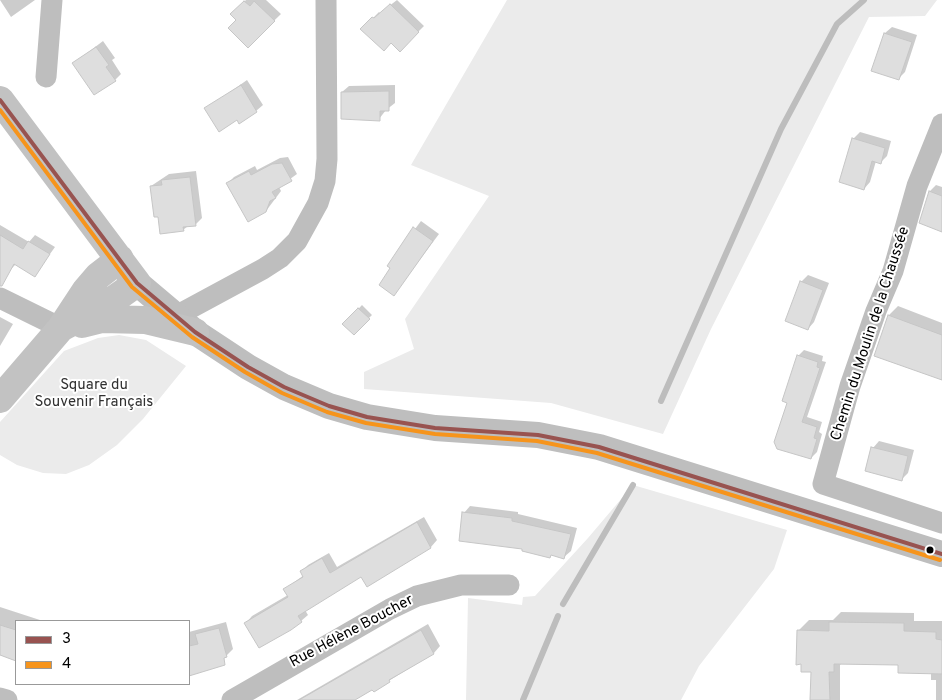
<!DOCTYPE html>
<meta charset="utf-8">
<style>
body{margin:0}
#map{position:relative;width:942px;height:700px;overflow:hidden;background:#fff;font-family:Overpass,sans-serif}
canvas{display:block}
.legend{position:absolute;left:15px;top:620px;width:175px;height:65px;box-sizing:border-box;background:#fff;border:1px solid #999;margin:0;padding:6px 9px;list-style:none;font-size:15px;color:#000}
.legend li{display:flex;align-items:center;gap:10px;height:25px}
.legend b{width:25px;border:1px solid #999}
</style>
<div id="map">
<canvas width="942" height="700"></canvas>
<ul class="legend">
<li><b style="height:6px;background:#985350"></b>3</li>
<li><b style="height:6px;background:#f6941c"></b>4</li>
</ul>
</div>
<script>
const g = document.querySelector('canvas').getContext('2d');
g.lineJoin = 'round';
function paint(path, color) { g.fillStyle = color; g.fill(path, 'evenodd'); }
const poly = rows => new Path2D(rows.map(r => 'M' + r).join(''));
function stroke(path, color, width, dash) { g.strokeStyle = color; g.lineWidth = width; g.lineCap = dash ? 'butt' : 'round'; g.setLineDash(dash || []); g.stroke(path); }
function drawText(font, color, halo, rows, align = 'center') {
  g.font = font + ' Overpass,sans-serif'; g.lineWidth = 4; g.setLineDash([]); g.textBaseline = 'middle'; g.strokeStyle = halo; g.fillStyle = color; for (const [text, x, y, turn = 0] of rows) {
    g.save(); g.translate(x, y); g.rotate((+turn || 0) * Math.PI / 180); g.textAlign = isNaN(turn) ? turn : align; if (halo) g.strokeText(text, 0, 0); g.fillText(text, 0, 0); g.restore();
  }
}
const green = poly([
 [507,0,937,0,925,16,869,17,711,329,663,434,551,403,364,389,364,372,414,349,405,319,489,196,411,165],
 [119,335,146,340,186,366,143,419,117,445,89,465,66,474,43,473,17,465,0,455,0,422,64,351,98,338],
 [633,485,787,530,774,569,699,666,681,700,466,700,468,598,522,605,523,597,535,596,588,538]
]);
const shadow = poly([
 [0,0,35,0,11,17],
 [246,0,266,0,281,14,248,46,238,20,232,14],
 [397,0,424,26,400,50,391,41,362,29,379,12,380,13],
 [892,27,917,35,905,72,898,79,873,70,885,33],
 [103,41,115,58,112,60,121,74,115,80,74,63],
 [247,80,263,105,256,111,206,109],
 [395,85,395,103,386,110,379,119,342,92,349,86],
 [860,132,891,141,887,156,881,162,876,161,870,182,864,189,853,139],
 [288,157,297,174,279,187,281,191,266,211,228,183,234,177,255,166,257,170,280,158],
 [196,171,202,218,195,225,188,226,183,230,159,215,151,186,169,174],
 [936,185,942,187,942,231,930,191],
 [421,221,439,234,394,294,392,268,388,265],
 [0,225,29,242,35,235,55,247,35,275,16,264,9,271,0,266],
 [808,275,829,283,814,322,808,329,801,282],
 [362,305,372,315,354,333,344,324],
 [898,306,942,323,942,379,875,355,889,315],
 [0,317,13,324,0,346],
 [804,350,823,356,822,361,826,362,807,417,822,422,819,432,822,434,817,452,811,458,789,402,798,356],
 [879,441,914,450,908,473,902,479,873,448],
 [470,506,518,512,518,514,577,528,571,551,564,557,524,548,464,513],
 [424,517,437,540,431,547,368,585,362,575,305,610,308,615,301,621,246,623,252,616,288,595,285,589,304,575,302,571,308,565,329,553,337,567],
 [0,607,43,621,16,621,16,660,0,655],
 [841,612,914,613,914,621,942,621,942,700,936,700,936,680,931,680,931,672,899,664,842,663,840,665,840,700,812,700,812,671,798,631,809,620,833,620],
 [226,622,233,649,226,656,189,676,189,632],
 [428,624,440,646,434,653,374,690,373,688,352,700,297,700]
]);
const stream = poly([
 [661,401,781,129,837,24,864,0],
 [563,604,633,485],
 [523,700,558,616]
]);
const building = poly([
 [244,1,250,6,254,1,275,21,248,48,228,28,236,20,230,14,244,1],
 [390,4,419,32,400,52,391,43,384,51,360,29,372,17,374,18,390,4],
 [884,33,912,42,899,80,871,71,884,33],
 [96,47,109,65,106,67,116,81,94,95,72,63,96,47],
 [241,85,257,112,239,124,237,120,219,132,204,108,241,85],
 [389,91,389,111,380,111,380,121,341,119,341,92,389,91],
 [852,138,885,148,881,164,872,161,864,190,839,182,852,138],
 [282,163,292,181,272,192,276,198,270,201,266,212,248,222,226,183,249,171,251,175,272,164,282,163],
 [190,177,196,226,183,227,184,231,160,234,158,217,154,217,150,186,162,185,161,180,190,177],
 [929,191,942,196,942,232,919,223,929,191],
 [413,227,433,241,394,296,379,285,390,268,387,266,413,227],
 [0,235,23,249,28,241,50,254,35,277,14,264,2,286,0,286,0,235],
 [800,281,823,290,808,330,785,321,800,281],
 [358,308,370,319,354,335,342,324,358,308],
 [888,315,942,335,942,380,874,356,888,315],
 [797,355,818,362,817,367,820,368,802,422,817,427,814,438,817,439,811,459,777,449,774,442,787,403,782,401,797,355],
 [871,447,908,456,902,481,865,471,871,447],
 [462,512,512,518,512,521,571,534,564,559,551,555,550,558,522,551,522,549,459,541,462,512],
 [417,522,431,548,367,587,361,577,298,616,302,622,291,630,259,648,244,623,288,597,283,589,303,577,300,571,322,558,330,573,417,522],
 [829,622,904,623,904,631,936,632,936,639,942,640,942,674,898,673,898,665,834,664,834,672,829,672,830,700,810,700,811,672,801,672,801,664,796,665,797,630,829,631,829,622],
 [0,625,16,630,16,661,0,655,0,625],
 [219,628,227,657,224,658,225,665,189,676,189,646,198,644,195,634,219,628],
 [421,630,434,654,389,680,390,682,374,692,372,690,355,700,299,700,421,630]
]);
const minor = poly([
 [46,77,52,0],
 [942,124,917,186,893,271,876,311,850,386,823,484,942,523],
 [0,298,61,328],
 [176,316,263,269,280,258,297,241,318,203,325,181,327,159,326,0],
 [0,698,7,700],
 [232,700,390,609,417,596,461,585,509,585]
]);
const tertiary = poly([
 [137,283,195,332,248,367,284,387,329,406,367,417,435,428,538,435,599,447,942,554]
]);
const secondary = poly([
 [0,100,137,283,113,300,61,328],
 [82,324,102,319,145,320,195,332],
 [0,399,61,328,86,290,98,276,120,259]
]);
const bus1 = poly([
 [0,100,137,283,195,332,248,367,284,387,329,406,367,417,435,428,538,435,599,447,942,554]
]);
const bus2 = poly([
 [0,110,132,287,192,337,245,372,282,393,327,412,366,423,435,434,537,441,597,453,940,560]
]);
const markers = [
 [930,550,4.5,"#000"]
];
const streetNames = [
 ["Chemin du Moulin de la Chaussée",871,334,-72],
 ["Rue Hélène Boucher",352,632,-28]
];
const parkNames = [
 ["Square du",94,386],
 ["Souvenir Français",94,403]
];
paint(green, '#ebebeb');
paint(shadow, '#0003');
stroke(stream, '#bdbdbd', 6);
paint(building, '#dedede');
stroke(building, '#c6c6c6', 1);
stroke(minor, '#bebebe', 21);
stroke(tertiary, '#bebebe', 26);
stroke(secondary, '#c2c2c2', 28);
stroke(bus1, '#985350', 4);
stroke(bus2, '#f6941c', 4);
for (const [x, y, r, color] of markers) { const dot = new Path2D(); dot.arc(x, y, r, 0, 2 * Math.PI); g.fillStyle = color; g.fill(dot); stroke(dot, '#fff', 2); }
drawText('15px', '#000', '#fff', streetNames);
drawText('15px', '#313131', '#fff', parkNames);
</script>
